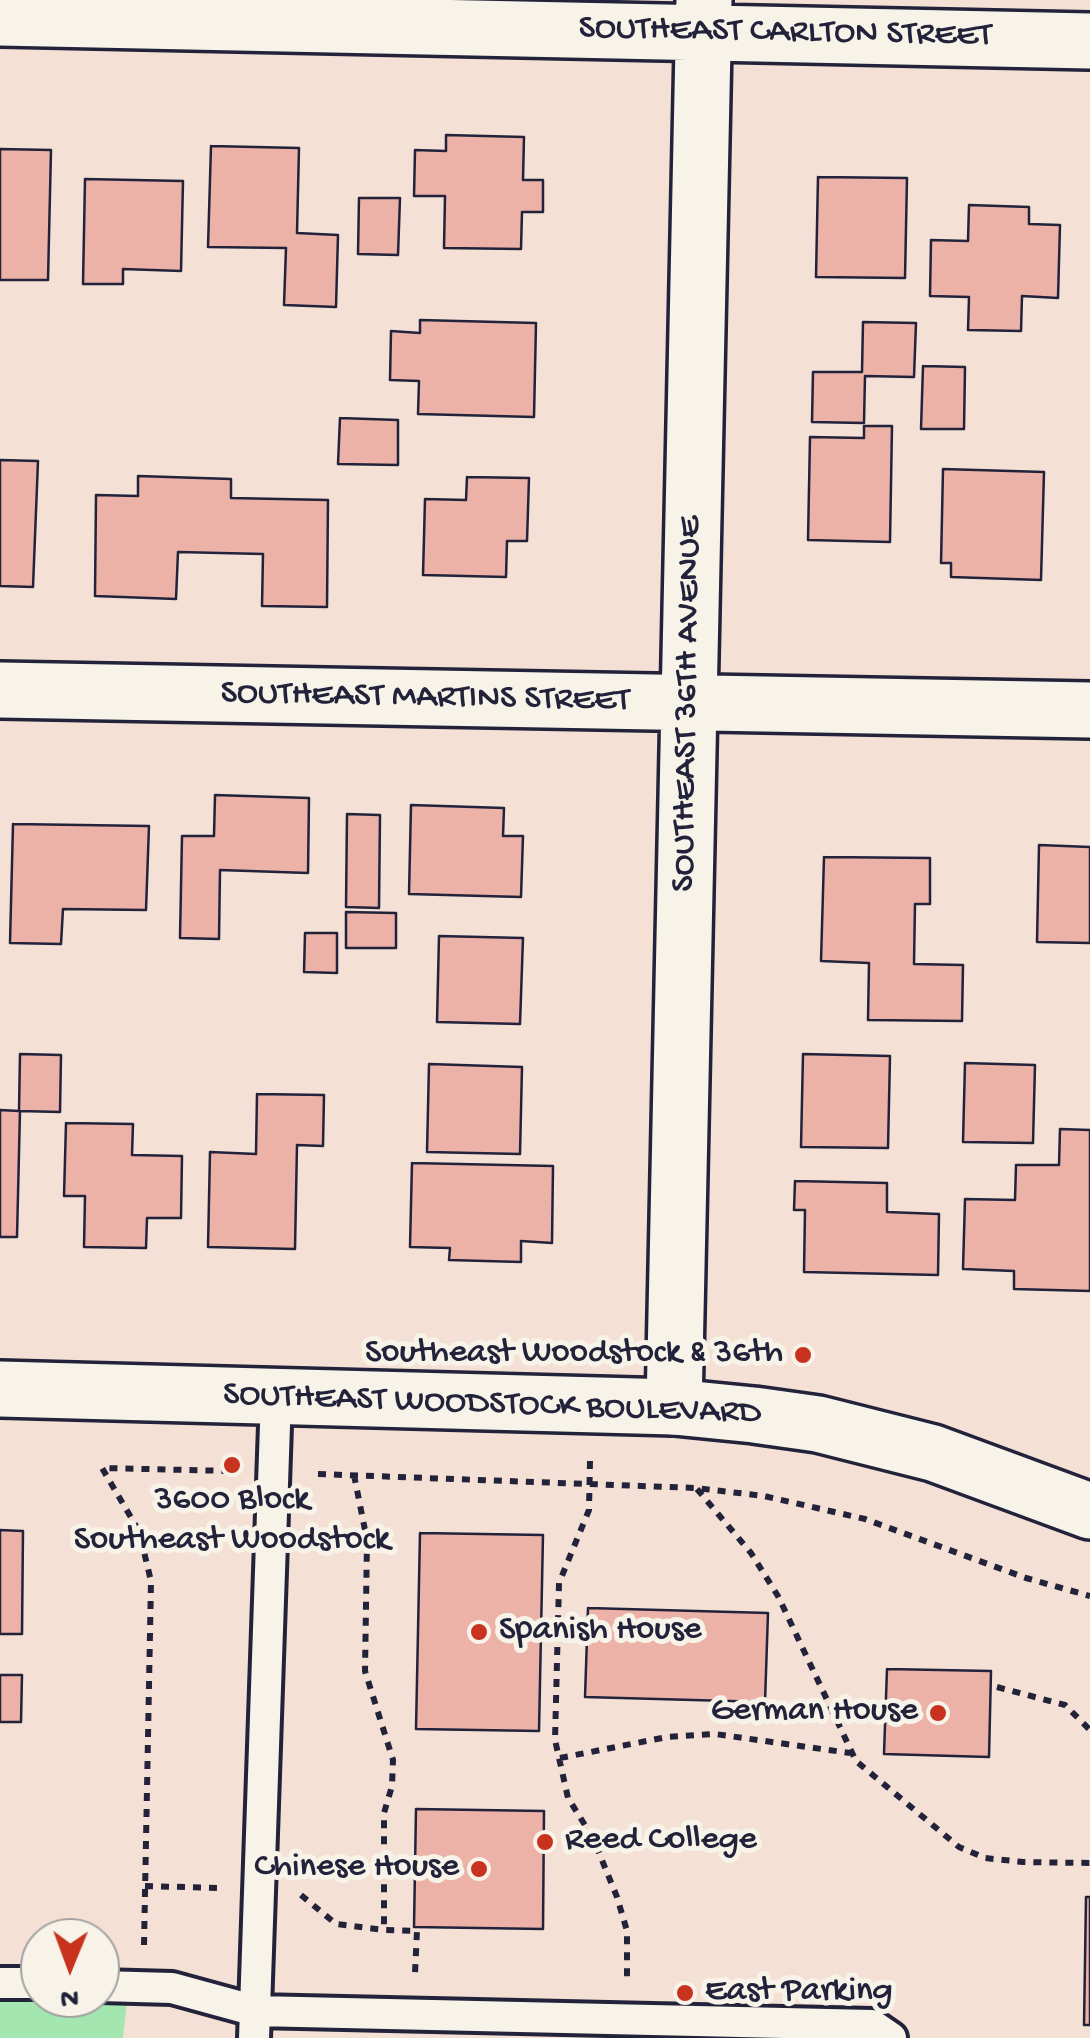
<!DOCTYPE html>
<style>
body{margin:0}
#map{position:relative;width:1090px;height:2038px;overflow:hidden;background:#f4e0d4;font-family:"Gochi Hand",sans-serif}
canvas{display:block}
.north{position:absolute;left:20px;top:1918px;width:100px;height:100px;box-sizing:border-box;background:#f7f3e8;border:2px solid #a29fa3;border-radius:50%;rotate:181deg;font-size:28px;font-weight:700;line-height:40px;text-align:center;color:#22223b}
.north::after{content:'';display:block;margin:auto;width:35px;height:45px;background:#c8321e;clip-path:polygon(50% 0,100% 100%,50% 72%,0 100%)}
</style>
<div id="map">
<canvas width="1090" height="2038"></canvas>
<div class="north">N</div>
</div>
<script>
const g = document.querySelector('canvas').getContext('2d');
g.lineJoin = 'round';
function paint(path, color) { g.fillStyle = color; g.fill(path, 'evenodd'); }
const poly = rows => new Path2D(rows.map(r => 'M' + r).join(''));
function stroke(path, color, width, dash) { g.strokeStyle = color; g.lineWidth = width; g.lineCap = dash ? 'butt' : 'round'; g.setLineDash(dash || []); g.stroke(path); }
function drawText(font, color, halo, rows, align = 'center') {
  g.font = font + ' "Gochi Hand",sans-serif'; g.lineWidth = 10; g.setLineDash([]); g.textBaseline = 'middle'; g.strokeStyle = halo; g.fillStyle = color; for (const [text, x, y, turn = 0] of rows) {
    g.save(); g.translate(x, y); g.rotate((+turn || 0) * Math.PI / 180); g.textAlign = isNaN(turn) ? turn : align; if (halo) g.strokeText(text, 0, 0); g.fillText(text, 0, 0); g.restore();
  }
}
const green = poly([
 [0,1996,127,2001,123,2038,0,2038]
]);
const building = poly([
 [446,135,524,137,523,180,543,180,543,212,522,212,521,249,444,248,445,196,414,196,415,150,446,151,446,135],
 [211,146,299,148,297,233,338,235,336,307,284,305,286,248,208,247,211,146],
 [0,149,51,150,48,280,0,280,0,149],
 [818,177,907,178,905,278,816,277,818,177],
 [85,179,183,181,181,271,123,269,123,284,83,284,85,179],
 [359,198,400,198,398,255,358,254,359,198],
 [969,205,1029,207,1029,224,1060,225,1058,298,1022,296,1021,331,968,330,969,297,930,296,931,240,968,241,969,205],
 [420,320,536,323,534,417,418,414,419,381,390,380,391,331,420,333,420,320],
 [863,322,916,323,914,377,865,376,864,423,812,422,813,372,862,372,863,322],
 [923,366,965,367,964,429,921,429,923,366],
 [340,418,398,420,398,465,338,464,340,418],
 [864,426,892,426,890,542,808,540,810,437,864,438,864,426],
 [0,460,38,461,33,587,0,586,0,460],
 [943,469,1044,472,1041,580,951,577,951,563,941,563,943,469],
 [138,476,231,479,231,498,328,500,327,607,262,606,263,554,178,552,176,599,95,596,96,495,138,496,138,476],
 [467,477,529,478,527,541,507,541,506,577,423,575,425,499,466,500,467,477],
 [215,795,309,798,308,873,220,870,219,939,180,938,182,836,214,836,215,795],
 [411,805,504,808,503,836,523,836,521,897,409,894,411,805],
 [347,814,380,815,379,908,346,907,347,814],
 [13,824,149,826,146,910,63,909,61,944,10,943,13,824],
 [1039,845,1090,847,1090,943,1037,942,1039,845],
 [824,857,930,858,930,904,915,904,914,964,963,965,962,1021,868,1020,869,963,821,961,824,857],
 [346,912,396,913,396,948,346,948,346,912],
 [305,933,337,933,337,973,304,972,305,933],
 [439,936,523,938,520,1024,437,1022,439,936],
 [20,1054,61,1055,60,1112,20,1111,17,1237,0,1237,0,1110,19,1111,20,1054],
 [803,1054,890,1056,888,1148,801,1147,803,1054],
 [965,1063,1035,1065,1033,1143,963,1142,965,1063],
 [429,1064,522,1067,520,1154,427,1152,429,1064],
 [257,1094,324,1095,323,1146,297,1145,295,1249,208,1247,210,1152,256,1154,257,1094],
 [66,1123,133,1124,132,1155,182,1156,181,1218,147,1218,146,1248,84,1247,85,1196,64,1196,66,1123],
 [1060,1129,1090,1130,1090,1291,1014,1289,1014,1271,963,1269,965,1199,1015,1200,1016,1165,1059,1165,1060,1129],
 [412,1163,553,1166,552,1243,521,1241,521,1262,449,1260,450,1248,410,1247,412,1163],
 [795,1181,887,1183,887,1212,939,1214,938,1275,804,1272,805,1210,794,1210,795,1181],
 [0,1530,23,1531,22,1634,0,1634,0,1530],
 [420,1533,543,1535,539,1731,416,1729,420,1533],
 [588,1608,768,1613,765,1702,585,1697,588,1608],
 [887,1669,991,1671,989,1757,884,1754,887,1669],
 [0,1675,22,1675,21,1722,0,1722,0,1675],
 [416,1809,544,1811,543,1929,414,1927,416,1809],
 [1086,1897,1090,1897,1090,2025,1084,2025,1086,1897]
]);
const path = poly([
 [590,1461,589,1510,559,1583,555,1740,568,1798,593,1838,617,1897,627,1931,627,1978],
 [318,1474,696,1488,764,1496,865,1519,1026,1578,1090,1596],
 [354,1475,367,1540,365,1671,393,1760,392,1786,384,1813,384,1930,417,1931,415,1973],
 [697,1489,751,1553,778,1596,856,1761,959,1847,985,1858,1023,1862,1090,1863],
 [997,1687,1065,1705,1090,1730],
 [560,1758,667,1737,715,1734,850,1753],
 [145,1886,219,1888],
 [301,1895,336,1924,384,1930],
 [144,1945,151,1581,139,1531,102,1468,230,1471]
]);
const service = poly([
 [0,1983,40,1983],
 [100,1986,172,1988,256,2011,872,2025,891,2038],
 [254,2038,276,1396]
]);
const minor = poly([
 [0,18,1090,41],
 [0,690,1090,710],
 [674,1407,704,0]
]);
const secondary = poly([
 [0,1389,674,1407,754,1415,818,1424,933,1453,1090,1511]
]);
const markers = [
 [803,1355,10,"#c8321e"],
 [232,1465,10,"#c8321e"],
 [479,1632,10,"#c8321e"],
 [938,1713,10,"#c8321e"],
 [545,1842,10,"#c8321e"],
 [479,1869,10,"#c8321e"],
 [685,1993,10,"#c8321e"]
];
const streetNames = [
 ["SOUTHEAST CARLTON STREET",785,34,1],
 ["SOUTHEAST MARTINS STREET",425,699,1],
 ["SOUTHEAST 36TH AVENUE",689,704,-89],
 ["SOUTHEAST WOODSTOCK BOULEVARD",492,1406,2]
];
const poiNames = [
 ["Southeast Woodstock & 36th",783,1355],
 ["3600 Block",232,1502,"center"],
 ["Southeast Woodstock",232,1542,"center"],
 ["Spanish House",499,1632,"left"],
 ["German House",918,1713],
 ["Reed College",565,1842,"left"],
 ["Chinese House",459,1869],
 ["East Parking",705,1993,"left"]
];
paint(green, '#a3e6b0');
paint(building, '#ecb2a7');
stroke(building, '#22223b', 2.5);
stroke(service, '#22223b', 38);
stroke(minor, '#22223b', 62);
stroke(secondary, '#22223b', 62);
stroke(path, '#22223b', 6, [8, 8]);
stroke(service, '#f7f3e8', 30);
stroke(minor, '#f7f3e8', 55);
stroke(secondary, '#f7f3e8', 55);
for (const [x, y, r, color] of markers) { const dot = new Path2D(); dot.arc(x, y, r, 0, 2 * Math.PI); g.fillStyle = color; g.fill(dot); stroke(dot, '#f7f3e8', 4); }
drawText('35px', '#22223b', '#f7f3e8', streetNames);
drawText('35px', '#22223b', '#f7f3e8', poiNames, 'right');
</script>
